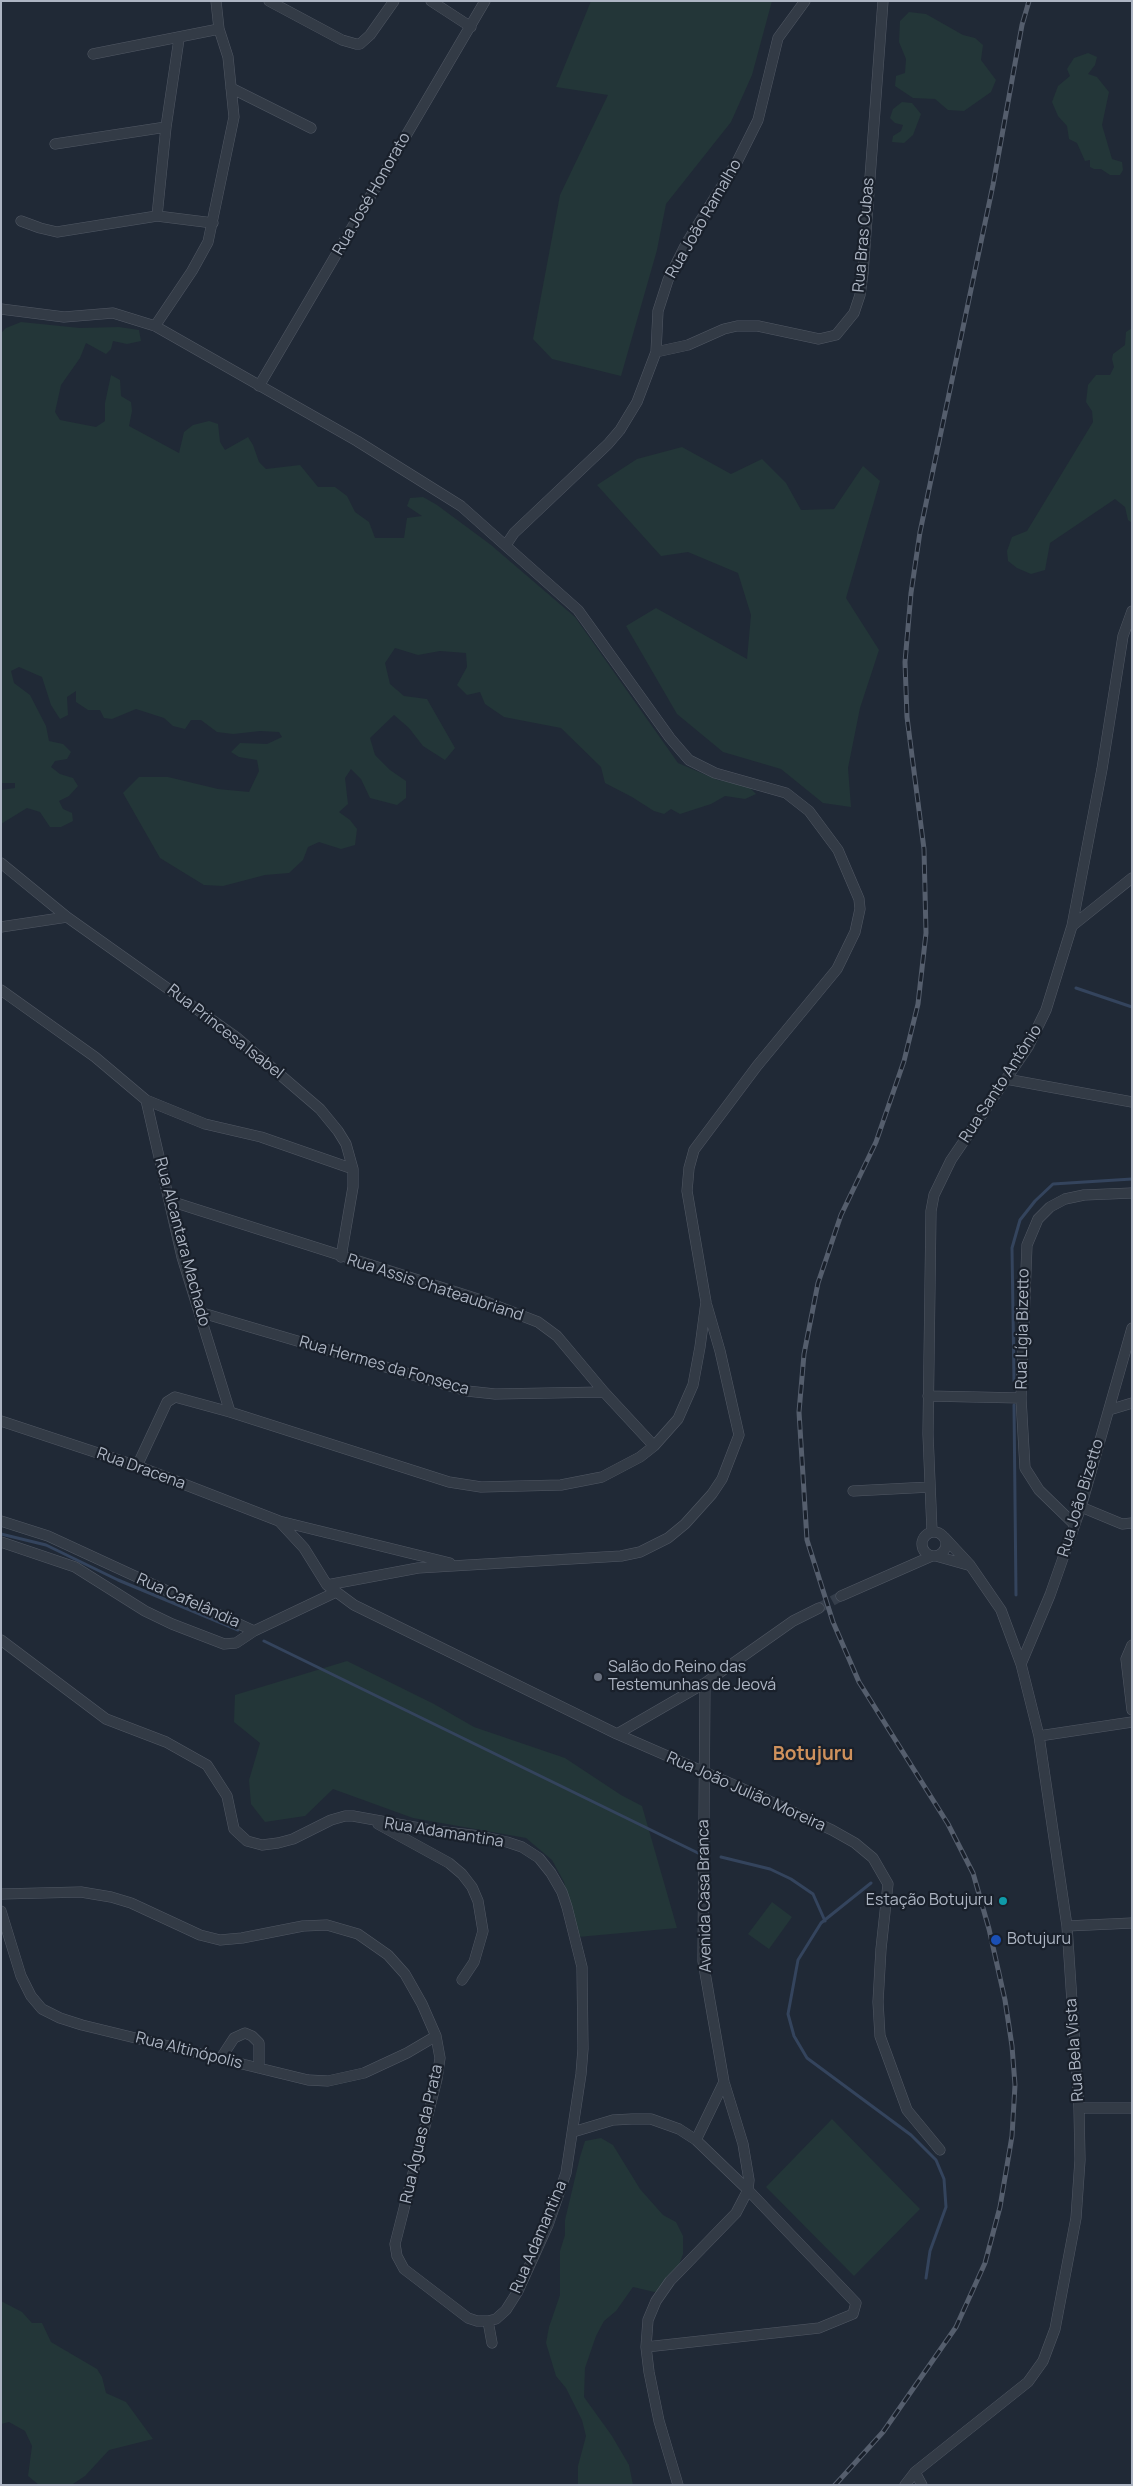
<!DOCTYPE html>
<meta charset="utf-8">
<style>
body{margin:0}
#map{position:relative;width:1133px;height:2486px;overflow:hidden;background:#202936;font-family:Manrope,sans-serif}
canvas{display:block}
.frame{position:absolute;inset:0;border:2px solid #adb5c3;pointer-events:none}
</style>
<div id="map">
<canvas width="1133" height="2486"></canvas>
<div class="frame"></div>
</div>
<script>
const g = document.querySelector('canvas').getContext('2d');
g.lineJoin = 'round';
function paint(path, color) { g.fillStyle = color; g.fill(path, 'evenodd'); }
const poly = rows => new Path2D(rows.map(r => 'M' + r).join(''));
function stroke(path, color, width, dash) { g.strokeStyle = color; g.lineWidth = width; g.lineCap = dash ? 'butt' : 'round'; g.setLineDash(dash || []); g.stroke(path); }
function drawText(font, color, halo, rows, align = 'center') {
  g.font = font + ' Manrope,sans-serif'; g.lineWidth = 4.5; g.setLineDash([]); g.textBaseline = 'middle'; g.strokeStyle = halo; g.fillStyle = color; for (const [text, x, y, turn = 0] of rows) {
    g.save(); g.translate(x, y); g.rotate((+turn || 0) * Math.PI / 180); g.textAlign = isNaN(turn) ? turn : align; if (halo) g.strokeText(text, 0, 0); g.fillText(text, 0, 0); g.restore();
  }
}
const green = poly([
 [591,1,772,1,752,75,731,122,666,204,657,250,621,376,552,359,533,339,560,195,608,95,556,87],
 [909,12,926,14,963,35,975,38,983,45,981,60,996,80,991,92,964,111,948,110,935,99,913,98,895,86,896,76,905,73,906,59,899,42,900,21],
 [1088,53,1097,57,1095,65,1088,74,1097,77,1109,92,1102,125,1112,159,1122,162,1123,170,1120,175,1110,175,1101,169,1094,169,1090,167,1090,160,1085,161,1077,143,1069,139,1067,126,1058,116,1052,102,1058,86,1070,76,1067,69,1074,58],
 [902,102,912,103,921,114,913,135,904,143,892,142,893,136,901,131,903,125,895,123,890,118,893,109],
 [21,322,80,328,119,327,139,330,141,341,127,344,113,341,111,349,106,354,86,343,80,358,61,385,55,412,60,420,96,427,105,421,105,403,111,375,120,380,121,396,131,402,132,411,129,426,179,453,184,432,193,425,209,421,218,424,220,442,225,450,248,437,253,445,259,462,266,469,300,465,318,487,335,487,347,496,355,512,369,522,375,538,404,538,407,518,422,516,407,506,410,498,423,497,437,505,491,545,575,617,678,763,718,780,748,786,756,794,745,799,725,796,711,804,680,814,671,809,664,814,654,811,632,797,605,783,601,767,561,728,504,717,485,704,480,692,467,695,457,685,467,667,466,653,440,651,418,655,395,648,385,663,390,684,404,696,427,699,455,748,445,760,423,746,409,728,394,715,370,738,375,755,390,770,406,781,406,798,397,805,370,798,361,779,351,769,345,778,348,804,339,812,350,820,357,829,355,845,341,849,319,842,308,847,303,860,289,873,265,875,223,886,204,885,160,858,123,793,139,777,168,777,218,789,249,792,259,771,257,760,239,757,231,752,240,743,267,744,282,737,279,732,260,731,233,734,217,732,201,720,191,720,185,729,173,726,164,718,136,709,112,719,104,718,100,710,88,710,76,702,76,691,67,697,68,715,60,719,51,705,42,677,19,667,11,671,14,683,30,695,46,726,49,741,63,744,71,752,67,759,55,761,51,767,60,774,73,778,78,786,69,796,59,801,63,809,72,813,73,821,61,827,50,827,40,812,27,808,1,824,1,790,15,788,15,783,1,783,1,333,6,328],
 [1132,328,1132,523,1128,520,1125,507,1115,499,1050,543,1045,570,1031,574,1017,568,1008,561,1007,551,1012,537,1027,531,1093,422,1092,411,1086,402,1088,385,1096,375,1110,375,1114,367,1112,359,1113,354,1125,345,1126,332],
 [682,447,731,474,762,459,786,483,801,510,834,509,863,466,880,481,846,598,879,650,860,708,848,768,851,807,823,803,781,769,723,752,677,714,626,626,656,608,747,659,751,615,738,573,688,552,661,556,597,485,637,459],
 [347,1661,434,1704,474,1727,565,1758,621,1795,642,1806,677,1928,578,1937,564,1882,552,1860,526,1838,413,1818,333,1789,305,1816,265,1822,251,1804,249,1780,260,1743,234,1722,235,1695],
 [772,1902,792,1917,769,1949,748,1934],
 [832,2119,920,2209,854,2276,766,2187],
 [601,2138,613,2145,640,2189,663,2215,676,2222,683,2236,683,2254,677,2270,663,2294,633,2287,616,2311,604,2321,596,2336,585,2368,584,2397,612,2436,629,2465,633,2485,578,2484,578,2466,586,2436,582,2420,566,2388,556,2376,546,2343,549,2327,560,2295,560,2251,565,2235,565,2220,580,2157,585,2141],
 [1,2301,22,2312,32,2323,42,2323,51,2342,97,2369,102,2377,106,2393,126,2402,153,2439,109,2450,85,2476,73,2484,39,2485,28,2476,32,2446,25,2431,9,2422,1,2424]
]);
const stream = poly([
 [1076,988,1132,1007],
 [1014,1381,1012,1248,1020,1220,1035,1201,1053,1184,1132,1179],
 [1014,1405,1016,1595],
 [1,1534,46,1545,118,1580,238,1630],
 [264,1641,698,1853],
 [721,1857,770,1869,791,1879,813,1894,825,1921],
 [871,1883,821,1923,798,1960,788,2014,794,2036,807,2058,911,2135,936,2160,944,2179,946,2207,930,2251,926,2278]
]);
const streetTunnel = poly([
 [819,1608,841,1596]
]);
const street = poly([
 [269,1,342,40,356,44,360,44,370,35,394,1],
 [431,1,471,27],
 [93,54,219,29],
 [231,88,311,128],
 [55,144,166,127],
 [157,216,166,127,179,39],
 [21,221,40,228,57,232,157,216,213,223],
 [1,309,64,317,113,313,155,326,357,441,461,506,578,610,670,738,689,760,715,773,786,793,809,811,838,850,859,899,860,909,855,932,837,969,757,1066,694,1150,689,1168,687,1191,706,1302,700,1347,693,1385,678,1419,654,1446,640,1457,602,1477,561,1485,481,1487,449,1482,230,1412,175,1397,167,1402,137,1466],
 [155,326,192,271,208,242,234,117,228,57,219,29,216,1],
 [656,352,688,345,724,329,737,326,758,326,819,339,836,335,854,313,860,295,863,273,883,1],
 [259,386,485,1],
 [506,545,514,533,608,444,620,430,637,402,656,352,658,311,668,280,686,244,737,162,758,120,778,38,805,1],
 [1,863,67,917,236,1037,320,1109,338,1131,346,1144,353,1169,353,1187,341,1257],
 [1072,926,1132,878],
 [1,927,67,917],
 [1,990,95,1057,146,1100,205,1124,261,1137,353,1169],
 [1006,1079,1132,1102],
 [146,1100,182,1257,230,1412],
 [170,1201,481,1300,538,1322,557,1336,604,1392,654,1446],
 [199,1312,467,1391,495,1394,604,1392],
 [928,1396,1021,1398],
 [1109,1410,1132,1403],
 [1,1421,137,1466,279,1521,450,1563],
 [853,1491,930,1487],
 [1081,1507,1122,1524,1132,1523],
 [1,1521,48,1536,254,1631],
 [279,1521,304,1548,327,1585,354,1605,617,1734,741,1788,832,1830,855,1843,873,1858,888,1884,881,1949,878,2002,880,2036,907,2110,940,2150],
 [1074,1524,1039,1490,1025,1468,1021,1398,1027,1245,1038,1219,1050,1207,1065,1199,1084,1195,1132,1193],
 [932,1531,928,1434,931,1211,934,1195,951,1160,1028,1047,1046,1010,1072,926,1102,769,1123,636,1132,611],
 '922 1544a12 12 0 1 1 24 0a12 12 0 1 1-24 0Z',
 [1,1542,75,1567,145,1611,172,1624,224,1644,236,1643,254,1631,334,1593],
 [936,1556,968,1565],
 [327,1585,418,1568,621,1556,640,1552,668,1538,685,1524,712,1494,722,1479,739,1435,720,1351,707,1306],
 [841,1596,932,1556],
 [1,1640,106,1719,166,1742,207,1765,227,1796,234,1829,247,1841,262,1845,278,1843,293,1839,331,1820,345,1816,353,1816,436,1831,480,1836,507,1842,522,1847,539,1858,551,1873,562,1892,567,1907,582,1967,583,2049,581,2074,566,2173,548,2225,518,2291,506,2310,496,2319,488,2321,477,2321,468,2318,404,2269,397,2256,395,2244,437,2079,440,2058,436,2036,422,2004,405,1974,388,1955,358,1934,327,1925,303,1926,242,1938,220,1940,200,1935,131,1903,111,1897,81,1892,1,1894],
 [1132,1645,1126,1659,1132,1710],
 [1021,1664,1050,1595,1081,1507,1132,1328],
 [617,1734,705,1683,793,1621,819,1608],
 [1039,1736,1132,1722],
 [378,1824,449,1863,462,1874,472,1887,478,1901,483,1931,474,1962,462,1980],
 [1,1911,21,1976,31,1996,42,2009,60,2018,82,2025,308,2080,328,2081,364,2073,407,2053,436,2036],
 [1067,1926,1132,1923],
 [221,2058,234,2038,245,2033,252,2036,259,2043,259,2068],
 [1079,2108,1132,2108],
 [573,2132,613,2120,632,2119,651,2119,679,2129,696,2140,748,2190,856,2303,853,2314,819,2328,646,2347],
 [696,2140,724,2082],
 [488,2321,492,2343],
 [915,2472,922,2485],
 [678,2485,659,2421,649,2372,646,2347,648,2320,656,2301,670,2281,736,2213,748,2190,749,2180,743,2144,724,2082,703,1961,705,1683],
 [905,2485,915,2472,1028,2382,1043,2361,1055,2329,1076,2218,1080,2160,1079,2108,1067,1926,1039,1736,1021,1664,1001,1610,970,1565,944,1537]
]);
const rail = poly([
 [835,2485,883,2432,956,2327,985,2263,1000,2207,1012,2136,1015,2085,1012,2046,1005,2000,989,1929,973,1873,948,1824,859,1682,833,1622,807,1540,799,1412,804,1354,818,1283,841,1215,876,1142,904,1061,918,1004,926,933,924,849,907,717,905,662,911,593,920,532,993,185,1022,25,1029,1]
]);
const markers = [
 [598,1677,5,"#6b7280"],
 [1003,1901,5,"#0f9aa8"],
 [996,1940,6,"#1a4fb4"]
];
const streetNames = [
 ["Rua José Honorato",372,194,-60],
 ["Rua João Ramalho",704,219,-60],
 ["Rua Bras Cubas",864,235,-85],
 ["Rua Princesa Isabel",225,1032,38],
 ["Rua Santo Antônio",1001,1084,-57],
 ["Rua Alcantara Machado",182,1242,75],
 ["Rua Assis Chateaubriand",435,1288,18],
 ["Rua Lígia Bizetto",1023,1329,-89],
 ["Rua Hermes da Fonseca",384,1366,16],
 ["Rua Dracena",141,1469,20],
 ["Rua João Bizetto",1081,1498,-73],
 ["Rua Cafelândia",188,1601,24],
 ["Rua João Julião Moreira",746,1792,24],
 ["Rua Adamantina",444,1833,9],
 ["Avenida Casa Branca",705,1896,-91],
 ["Rua Bela Vista",1075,2050,-94],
 ["Rua Altinópolis",189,2051,14],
 ["Rua Águas da Prata",422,2134,-77],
 ["Rua Adamantina",539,2237,-67]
];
const poiNames = [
 ["Salão do Reino das",608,1668],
 ["Testemunhas de Jeová",608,1686],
 ["Estação Botujuru",993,1901,"right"],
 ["Botujuru",1007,1940]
];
const quarterNames = [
 ["Botujuru",813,1755]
];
paint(green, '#233638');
stroke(stream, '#34445d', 3);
stroke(streetTunnel, '#353e4b', 10, [10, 5]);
stroke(street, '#515864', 11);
stroke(street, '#333b46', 10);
stroke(rail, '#555e6d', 5);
stroke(rail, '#19202b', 3, [9]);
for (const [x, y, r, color] of markers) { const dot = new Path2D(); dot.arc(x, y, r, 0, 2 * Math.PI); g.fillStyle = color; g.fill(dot); stroke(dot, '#19202b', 2); }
drawText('16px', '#adb5c3', '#19202b', streetNames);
drawText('16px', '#adb5c3', '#19202b', poiNames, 'left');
drawText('bold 19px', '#cf915c', '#19202b', quarterNames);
</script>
